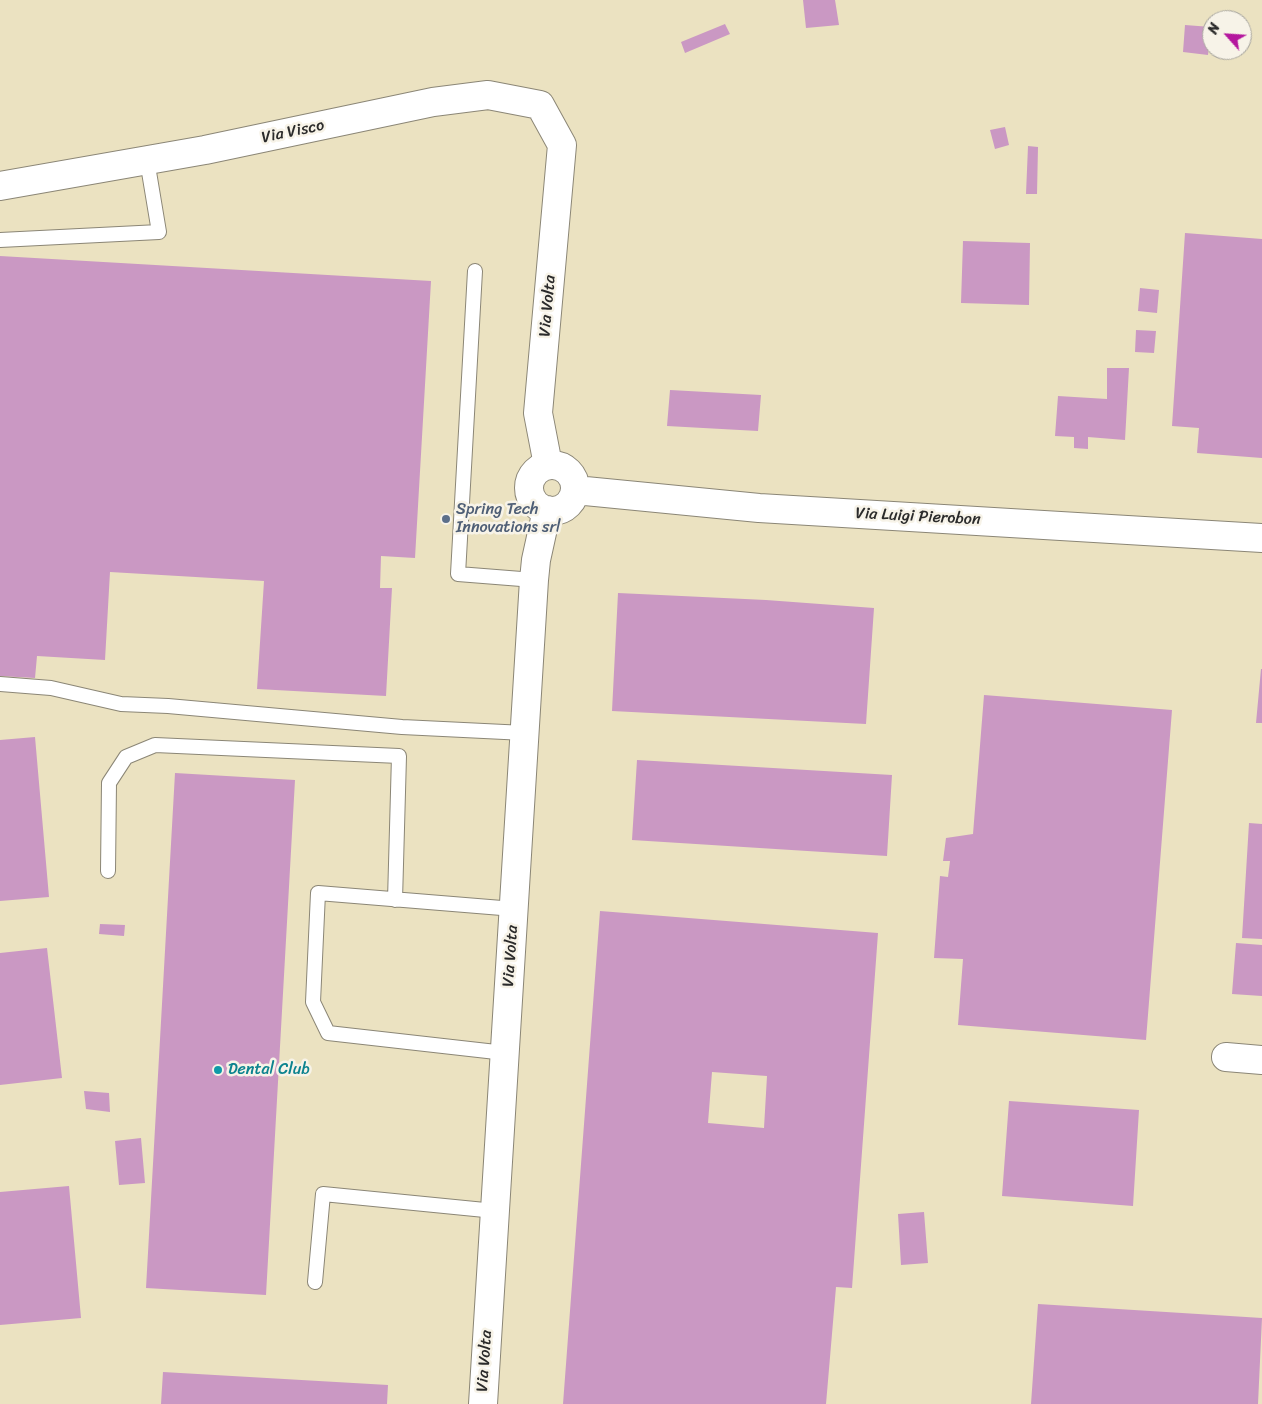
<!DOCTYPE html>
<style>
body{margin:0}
#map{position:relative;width:1262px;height:1404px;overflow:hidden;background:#ebe2c1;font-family:Sriracha,sans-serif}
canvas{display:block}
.north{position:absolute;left:1202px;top:10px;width:50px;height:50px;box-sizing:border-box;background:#f7f3e8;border:1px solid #a5a39c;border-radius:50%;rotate:296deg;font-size:14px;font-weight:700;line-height:20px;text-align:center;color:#2b2b2b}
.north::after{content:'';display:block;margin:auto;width:18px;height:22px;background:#b5179e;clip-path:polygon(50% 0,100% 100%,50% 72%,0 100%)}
</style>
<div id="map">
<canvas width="1262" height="1404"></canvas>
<div class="north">N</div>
</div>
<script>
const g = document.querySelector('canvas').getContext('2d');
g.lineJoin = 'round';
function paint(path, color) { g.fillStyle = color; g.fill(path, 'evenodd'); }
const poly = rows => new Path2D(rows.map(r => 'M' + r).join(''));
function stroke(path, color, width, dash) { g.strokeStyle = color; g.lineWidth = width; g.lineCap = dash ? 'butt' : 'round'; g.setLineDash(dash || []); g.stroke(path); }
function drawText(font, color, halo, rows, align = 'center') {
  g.font = font + ' Sriracha,sans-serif'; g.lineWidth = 5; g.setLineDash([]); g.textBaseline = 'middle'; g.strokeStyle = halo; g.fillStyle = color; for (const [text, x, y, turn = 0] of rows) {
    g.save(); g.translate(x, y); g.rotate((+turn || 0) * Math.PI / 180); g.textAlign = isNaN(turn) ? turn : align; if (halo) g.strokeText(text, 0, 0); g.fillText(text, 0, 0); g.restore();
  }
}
const building = poly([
 [803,0,835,0,839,25,806,28],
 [725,24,730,34,685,53,681,42],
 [1185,25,1211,27,1208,55,1183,52],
 [1005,127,1009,145,995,149,990,130],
 [1028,146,1038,147,1037,194,1026,194],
 [1185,233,1262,239,1262,458,1197,453,1199,428,1172,426],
 [963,241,1030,243,1029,305,961,303],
 [0,256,431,281,415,558,381,556,380,588,392,588,386,696,257,689,264,581,110,572,105,660,37,656,35,678,0,676],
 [1140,288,1159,290,1157,313,1138,311],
 [1136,330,1156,331,1154,353,1135,352],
 [1107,368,1129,368,1125,440,1088,437,1088,449,1074,448,1074,437,1055,436,1058,396,1107,399],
 [670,390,761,395,758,431,667,426],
 [618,593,766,600,874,608,866,724,612,711],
 [1261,669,1262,669,1262,723,1256,723],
 [984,695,1172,710,1146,1040,958,1025,963,959,934,958,940,876,948,877,950,861,943,861,946,838,973,834],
 [35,737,49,897,0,901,0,740],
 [637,760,892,775,887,856,632,840],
 [175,773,295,780,266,1295,146,1288],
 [1249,823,1262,824,1262,939,1242,938],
 [600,911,878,933,852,1288,836,1287,826,1404,563,1404],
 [712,1072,767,1076,764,1128,708,1123],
 [100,924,125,925,124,936,99,934],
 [1236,943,1262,945,1262,996,1232,994],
 [47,948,62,1078,0,1085,0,953],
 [84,1091,109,1093,110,1112,86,1109],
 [1009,1101,1139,1110,1133,1206,1002,1196],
 [141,1138,145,1183,119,1185,115,1141],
 [69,1186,81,1318,0,1325,0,1192],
 [924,1212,928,1263,901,1265,898,1214],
 [1038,1304,1262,1318,1258,1404,1031,1404],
 [163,1372,388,1385,387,1404,161,1404]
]);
const lane = poly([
 [0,240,159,232,147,160],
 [475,271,458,574,534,580],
 [0,684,51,688,121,704,168,706,402,727,525,733],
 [108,871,109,783,126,757,155,745,399,756,395,900],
 [505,1053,328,1033,313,1002,318,893,514,909],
 [315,1282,323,1194,495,1211]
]);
const street = poly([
 [0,186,205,150,433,102,488,95,540,105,562,145,538,413,548,465],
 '529 488a23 23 0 1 1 46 0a23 23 0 1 1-46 0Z',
 [575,490,759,508,1262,538],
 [1226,1057,1262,1060],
 [483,1404,534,580,536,560,547,510]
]);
const markers = [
 [446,519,5,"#5c6f8a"],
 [218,1070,5,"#0f9aa8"]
];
const streetNames = [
 ["Via Visco",293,132,-12],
 ["Via Volta",548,306,-85],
 ["Via Luigi Pierobon",918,517,3],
 ["Via Volta",511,956,-86],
 ["Via Volta",485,1361,-86]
];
const serviceNames = [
 ["Spring Tech",456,510],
 ["Innovations srl",456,528]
];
const cultureNames = [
 ["Dental Club",228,1070]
];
paint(building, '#ca98c3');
stroke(lane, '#8b8676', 16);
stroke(street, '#8b8676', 30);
stroke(lane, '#fff', 14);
stroke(street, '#fff', 28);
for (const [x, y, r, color] of markers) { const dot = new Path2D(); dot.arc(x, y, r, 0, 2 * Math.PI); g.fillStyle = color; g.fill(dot); stroke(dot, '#f7f3e8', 2); }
drawText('16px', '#2b2b2b', '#f7f3e8', streetNames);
drawText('16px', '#4e5e75', '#f7f3e8', serviceNames, 'left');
drawText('16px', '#0d838f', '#f7f3e8', cultureNames, 'left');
</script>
